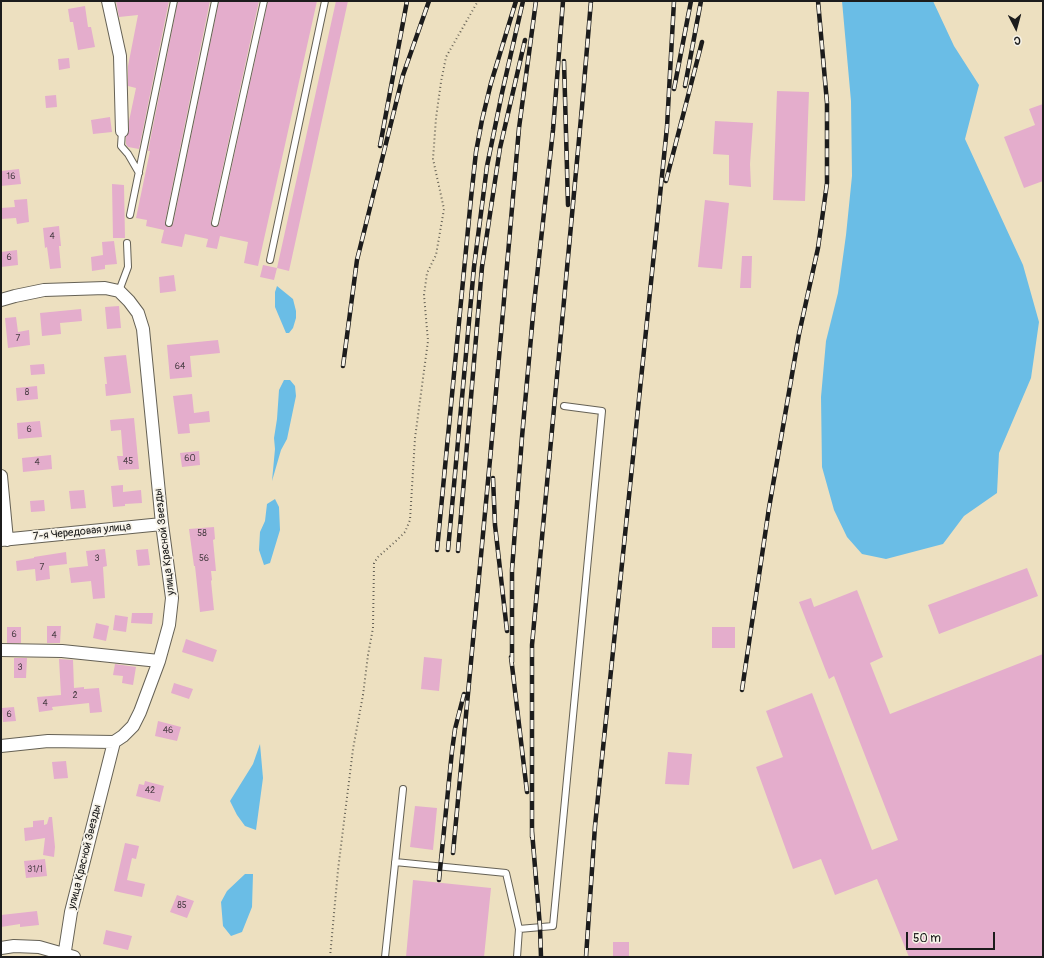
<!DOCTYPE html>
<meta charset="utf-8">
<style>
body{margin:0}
#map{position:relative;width:1044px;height:958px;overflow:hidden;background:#ede0c0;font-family:Pangolin,sans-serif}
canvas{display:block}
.frame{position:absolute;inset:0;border:2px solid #1c1c1c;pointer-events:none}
.north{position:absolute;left:996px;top:8px;width:40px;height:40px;-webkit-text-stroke:3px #f7f3e8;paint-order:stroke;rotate:174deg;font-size:11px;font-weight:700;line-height:16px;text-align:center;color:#1c1c1c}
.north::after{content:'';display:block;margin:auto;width:14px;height:18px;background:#1c1c1c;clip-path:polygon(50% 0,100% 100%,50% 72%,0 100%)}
.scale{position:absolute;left:906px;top:932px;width:89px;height:18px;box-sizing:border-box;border:2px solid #1c1c1c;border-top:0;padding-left:5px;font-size:12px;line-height:14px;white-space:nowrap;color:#1c1c1c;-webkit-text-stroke:3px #f7f3e8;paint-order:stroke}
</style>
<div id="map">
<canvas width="1044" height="958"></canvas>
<div class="frame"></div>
<div class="north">С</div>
<div class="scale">50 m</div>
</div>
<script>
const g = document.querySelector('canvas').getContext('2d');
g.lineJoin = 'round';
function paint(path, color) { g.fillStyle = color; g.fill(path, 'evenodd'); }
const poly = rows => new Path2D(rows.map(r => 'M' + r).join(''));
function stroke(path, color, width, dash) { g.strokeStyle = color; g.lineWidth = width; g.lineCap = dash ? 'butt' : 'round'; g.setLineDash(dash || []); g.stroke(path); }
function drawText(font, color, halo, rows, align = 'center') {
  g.font = font + ' Pangolin,sans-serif'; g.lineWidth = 3.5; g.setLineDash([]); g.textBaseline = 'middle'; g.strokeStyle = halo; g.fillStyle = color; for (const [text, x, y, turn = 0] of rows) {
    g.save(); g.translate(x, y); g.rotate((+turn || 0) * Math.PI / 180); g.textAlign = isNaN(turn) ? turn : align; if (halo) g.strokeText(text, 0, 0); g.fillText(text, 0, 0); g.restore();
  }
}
const water = poly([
 [842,1,933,1,954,46,979,85,965,139,1023,265,1039,322,1031,378,999,453,997,493,964,516,943,544,886,559,862,554,847,537,834,510,822,467,821,397,826,341,838,293,846,235,852,176,851,101],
 [277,286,293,299,296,311,296,318,293,328,289,333,286,333,275,307,275,292],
 [284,380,290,380,295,386,296,396,287,439,281,450,272,481,275,449,274,438,277,419,279,390],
 [275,499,279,507,280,530,270,563,264,565,259,550,260,532,265,521,267,504],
 [260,744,263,778,256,830,245,826,237,815,230,801,253,764],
 [245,874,253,874,252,907,242,932,231,936,223,926,221,902,227,891]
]);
const building = poly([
 [116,1,169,1,139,149,128,147,126,144,126,137,129,131,129,121,136,88,128,86,128,66,138,15,119,17],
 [178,1,210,1,165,222,166,226,168,227,172,226,173,224,219,1,259,1,211,222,212,226,214,227,218,226,219,224,268,1,317,1,258,266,244,263,248,242,220,236,217,249,206,247,208,239,185,234,182,247,161,243,164,230,146,226,147,220,136,218,150,151,148,151],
 [336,1,348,1,289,271,277,268],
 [85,6,88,27,91,27,95,47,78,50,73,22,70,22,68,9],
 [69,58,70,68,59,70,58,59],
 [777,91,809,92,805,201,773,200],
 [56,95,57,107,46,108,45,96],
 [1043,104,1043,181,1024,188,1004,137,1035,125,1029,109],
 [110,117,112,132,93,134,91,120],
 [715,121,753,123,750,164,751,187,729,185,729,155,713,154],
 [19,169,21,184,1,186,1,171],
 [112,184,124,185,125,238,113,238],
 [27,199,29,222,17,224,16,218,1,219,1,208,15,207,14,200],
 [705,200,729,203,722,269,698,267],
 [59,226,61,246,59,246,61,268,50,269,47,247,45,248,43,228],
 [114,241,117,264,105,265,105,269,92,271,91,257,103,255,102,242],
 [17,250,18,265,1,267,1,252],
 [742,256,752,256,751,288,740,288],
 [263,265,277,268,274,280,260,277],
 [174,275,176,291,160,293,159,277],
 [119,306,121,328,107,329,105,307],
 [81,309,82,321,60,323,61,334,42,336,40,313],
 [16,317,18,332,29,330,30,345,8,348,5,318],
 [218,340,220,353,190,356,192,377,170,379,167,345],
 [126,355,131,393,106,396,105,384,107,384,104,357],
 [44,364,45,374,31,375,30,365],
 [37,386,38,399,17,401,16,388],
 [192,394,194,413,209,411,210,422,189,424,190,433,178,434,173,396],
 [134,418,139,469,119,470,117,456,123,456,121,430,111,431,110,420],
 [40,421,42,437,18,439,17,423],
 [199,451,200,465,182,467,180,453],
 [51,455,52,469,23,472,22,458],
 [123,485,123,492,141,490,142,503,125,504,125,506,113,507,111,486],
 [84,490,86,508,71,509,69,491],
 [44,500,45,511,31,512,30,501],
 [214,527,215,539,213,540,216,571,211,571,212,580,211,581,214,610,200,612,195,566,194,566,189,529],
 [105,549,107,566,103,567,105,598,93,599,91,581,71,583,69,568,88,566,86,551],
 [148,549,150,565,138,566,136,550],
 [66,552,67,564,49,566,50,579,36,581,35,569,17,571,16,561,34,558,34,557],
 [1027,568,1038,596,939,634,928,605],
 [857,590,883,657,870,663,890,714,1043,654,1043,957,909,957,877,879,835,895,821,859,793,869,756,767,783,757,766,711,812,693,872,850,898,840,834,676,829,679,799,602,811,598,814,607],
 [132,613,153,613,152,624,131,623],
 [115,615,128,617,126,632,113,630],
 [96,623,109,626,106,641,93,638],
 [47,626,61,626,60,643,47,643],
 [7,627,21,627,21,643,7,643],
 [712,627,735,627,735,648,712,648],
 [186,639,217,650,213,662,182,652],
 [424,657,442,659,439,691,421,689],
 [14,658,27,658,26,678,14,678],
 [59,659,73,660,74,688,84,687,84,689,99,688,102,712,90,713,89,703,52,707,53,710,39,712,37,697,61,695],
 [115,664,136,667,133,685,122,683,123,676,113,675],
 [174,683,193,689,189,699,171,693],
 [14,707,16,721,3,722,2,708],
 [158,721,181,727,177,741,155,736],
 [668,752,692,754,689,785,665,784],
 [66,761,68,778,54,779,52,762],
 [145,781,164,786,160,802,136,796,139,784,144,785],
 [415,806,437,808,433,850,410,847],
 [49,817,52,817,55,847,54,857,43,855,45,838,25,841,24,828,33,827,33,821,44,820,44,825,47,824],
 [125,843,139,846,136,859,132,858,127,880,145,884,142,897,114,891],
 [45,859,47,876,26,878,24,861],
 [413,880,491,888,484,957,406,957],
 [177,895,194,901,187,918,170,912],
 [37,911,39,925,20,927,20,924,1,927,1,915],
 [106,930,132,936,128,950,103,944],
 [613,942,629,942,629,957,613,957]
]);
const path = poly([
 [330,957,338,870,353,749,363,695,368,655,373,628,374,563,378,557,397,540,405,532,410,520,415,438,428,341,424,295,427,273,436,255,444,209,433,159,436,118,441,82,446,57,478,1]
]);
const lane = poly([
 [122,131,121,146,128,154,139,173],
 [130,215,174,1],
 [169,223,215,1],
 [215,223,264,1],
 [270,260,325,1],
 [119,291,128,267,127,243],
 [395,862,506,873,519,929,517,957],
 [519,929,553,926,602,411,564,406],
 [385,957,403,789]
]);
const street = poly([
 [108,1,120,56,122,131],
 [1,300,15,296,44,290,105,288,119,291,129,301,138,313,143,329,162,524,172,598,169,625,159,661,140,712,133,726,123,736,114,742,71,912,64,957],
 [1,476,7,540],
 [1,540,162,524],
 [1,650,62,651,159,661],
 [1,746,48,741,114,742],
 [1,948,14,946,39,947,74,957]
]);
const rail = poly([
 [564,61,568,205],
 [685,86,701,1],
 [674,89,691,1],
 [380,146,407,1],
 [666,181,702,42],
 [343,366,357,260,403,75,429,1],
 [493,478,495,525,507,631],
 [437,550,471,198,476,152,482,120,491,83,516,1],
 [448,550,474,267,481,213,487,166,502,93,523,1],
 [458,551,482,267,500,148,525,40],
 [511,657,527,792],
 [512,662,512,570,522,437,534,304,553,130,563,1],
 [742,690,769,508,799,334,818,248,827,183,827,103,818,1],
 [532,831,540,927,541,957],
 [532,837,532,645,582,107,591,1],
 [453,853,491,449,519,128,536,1],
 [439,880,452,751,455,729,464,694],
 [586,957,595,826,667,127,674,1]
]);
const numberNames = [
 ["16",11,177],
 ["4",52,237],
 ["6",9,258],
 ["7",18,339],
 ["64",180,367],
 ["8",27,393],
 ["6",29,430],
 ["60",190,459],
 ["45",128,462],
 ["4",37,463],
 ["58",202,534],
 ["3",97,559],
 ["56",204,559],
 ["7",42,568],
 ["6",14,635],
 ["4",54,636],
 ["3",20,668],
 ["2",75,696],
 ["4",45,704],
 ["6",9,715],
 ["46",168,731],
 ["42",150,791],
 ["31/1",35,870],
 ["85",182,906]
];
const streetNames = [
 ["7-я Чередовая улица",82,532,-6],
 ["улица Красной Звезды",165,542,-97],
 ["улица Красной Звезды",85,857,-76]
];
paint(water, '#6abde6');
paint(building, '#e4adcc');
stroke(lane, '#656155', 8);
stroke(street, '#656155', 14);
stroke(path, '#656155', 2, [1, 3]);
stroke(lane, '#fff', 6);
stroke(street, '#fff', 12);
stroke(rail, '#1c1c1c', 4.5);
stroke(rail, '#f7f3e8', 3, [9]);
drawText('9px', '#4e4048', null, numberNames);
drawText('11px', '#1c1c1c', '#f7f3e8', streetNames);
</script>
